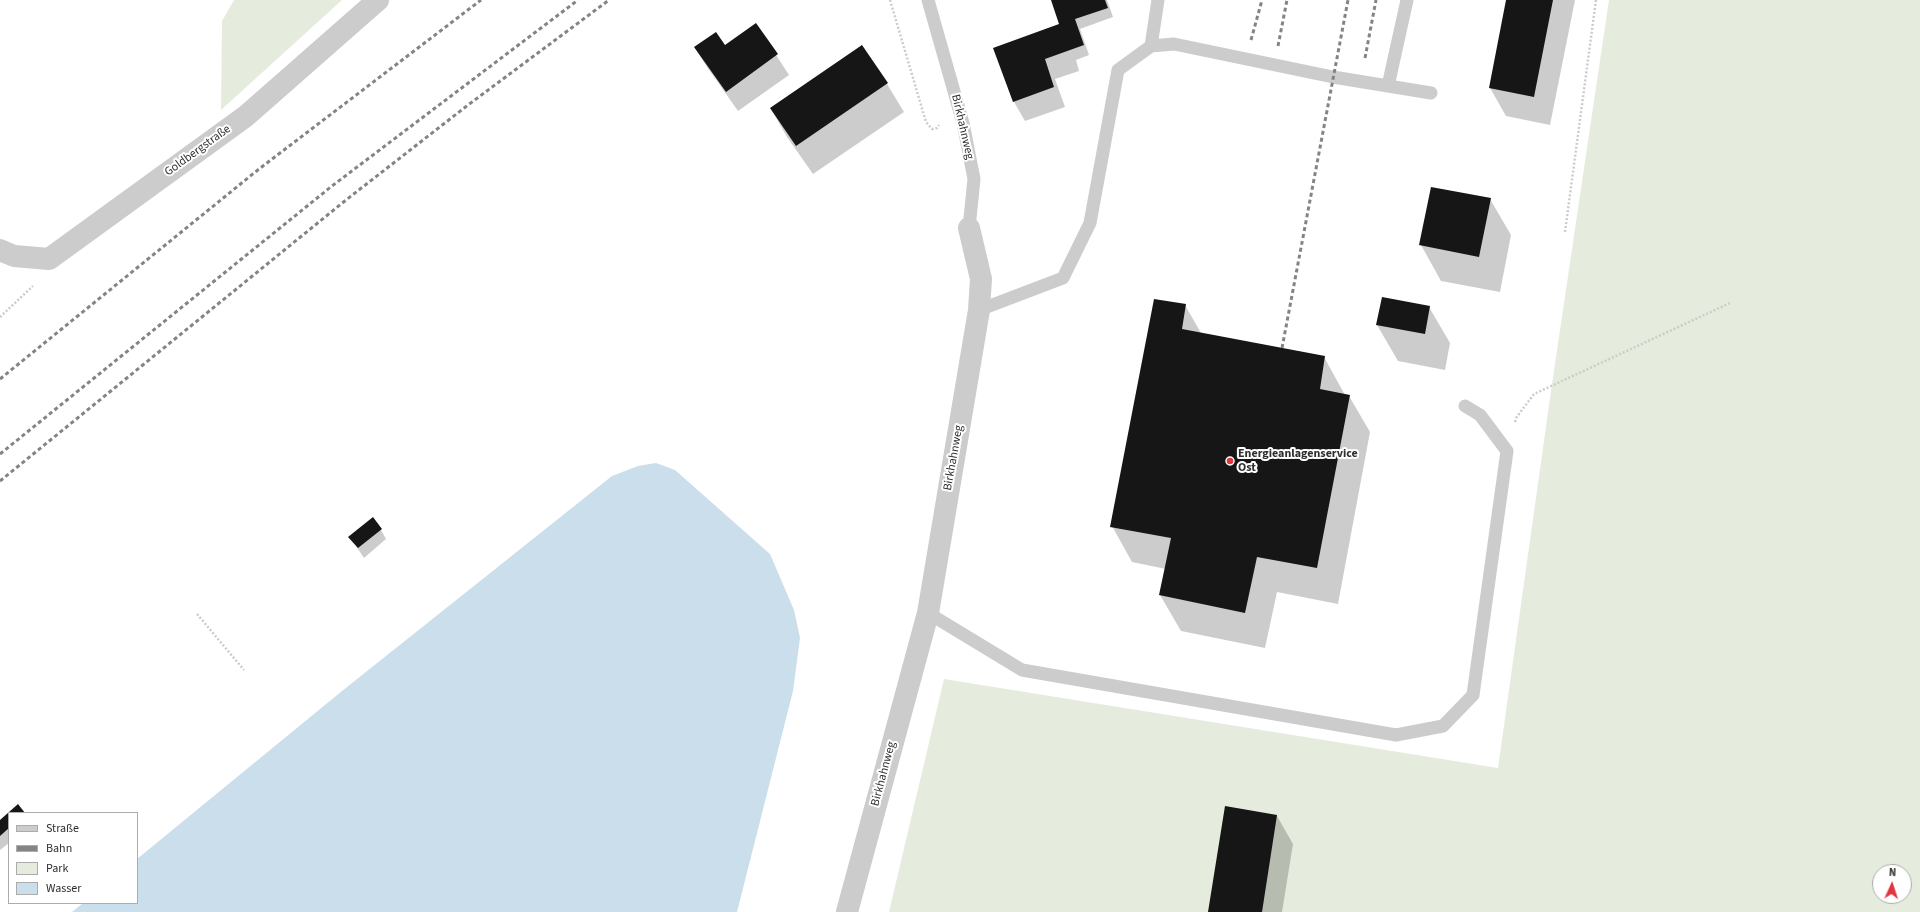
<!DOCTYPE html>
<meta charset="utf-8">
<style>
body{margin:0}
#map{position:relative;width:1920px;height:912px;overflow:hidden;background:#fff;font-family:"Source Sans 3",sans-serif}
canvas{display:block}
.legend{position:absolute;left:8px;top:812px;width:130px;height:92px;box-sizing:border-box;background:#fff;border:1px solid #acacac;margin:0;padding:5px 7px;list-style:none;font-size:12px;color:#2f2f2f}
.legend li{display:flex;align-items:center;gap:8px;height:20px}
.legend b{width:20px;border:1px solid #acacac}
.north{position:absolute;left:1872px;top:864px;width:40px;height:40px;box-sizing:border-box;background:#fff;border:1px solid #acacac;border-radius:50%;rotate:3deg;font-size:11px;font-weight:700;line-height:16px;text-align:center;color:#2f2f2f}
.north::after{content:'';display:block;margin:auto;width:14px;height:18px;background:#e2353f;clip-path:polygon(50% 0,100% 100%,50% 72%,0 100%)}
</style>
<div id="map">
<canvas width="1920" height="912"></canvas>
<ul class="legend">
<li><b style="height:5px;background:#ccc"></b>Straße</li>
<li><b style="height:5px;background:#848484"></b>Bahn</li>
<li><b style="height:11px;background:#e5ecdd"></b>Park</li>
<li><b style="height:11px;background:#cadeeb"></b>Wasser</li>
</ul>
<div class="north">N</div>
</div>
<script>
const g = document.querySelector('canvas').getContext('2d');
g.lineJoin = 'round';
function paint(path, color) { g.fillStyle = color; g.fill(path, 'evenodd'); }
const poly = rows => new Path2D(rows.map(r => 'M' + r).join(''));
function stroke(path, color, width, dash) { g.strokeStyle = color; g.lineWidth = width; g.lineCap = dash ? 'butt' : 'round'; g.setLineDash(dash || []); g.stroke(path); }
function drawText(font, color, halo, rows, align = 'center') {
  g.font = font + ' "Source Sans 3",sans-serif'; g.lineWidth = 4; g.setLineDash([]); g.textBaseline = 'middle'; g.strokeStyle = halo; g.fillStyle = color; for (const [text, x, y, turn = 0] of rows) {
    g.save(); g.translate(x, y); g.rotate((+turn || 0) * Math.PI / 180); g.textAlign = isNaN(turn) ? turn : align; if (halo) g.strokeText(text, 0, 0); g.fillText(text, 0, 0); g.restore();
  }
}
const green = poly([
 [234,0,342,0,221,110,222,21],
 [1609,0,1920,0,1920,912,889,912,944,679,1498,768,1552,384],
 [1880,872,1904,872,1904,896,1880,896]
]);
const water = poly([
 [656,463,675,470,770,554,794,610,800,638,793,691,737,912,72,912,83,903,137,903,137,859,342,691,612,476,638,466]
]);
const shadow = poly([
 [1052,0,1107,0,1113,17,1080,29,1089,55,1076,60,1079,71,1055,79,1065,107,1025,121,1014,102,995,49,1061,25],
 [1507,0,1575,0,1550,125,1506,116,1490,88],
 [756,24,789,75,738,111,707,67,695,48,725,46],
 [862,47,887,84,904,112,813,174,787,137,771,109],
 [1490,199,1511,235,1500,292,1441,281,1421,245],
 [1185,305,1201,333,1324,357,1345,395,1349,396,1370,432,1338,604,1277,592,1265,648,1181,631,1160,595,1166,569,1132,562,1112,526],
 [1429,307,1450,343,1445,370,1398,361,1377,325],
 [381,530,386,539,364,558,350,537],
 [9,813,9,843,0,850,0,821],
 [1277,816,1293,844,1282,912,1209,912]
]);
const building = poly([
 [1051,0,1105,0,1108,8,1075,19,1084,45,1045,59,1054,87,1013,102,993,48,1059,24],
 [1506,0,1553,0,1534,97,1489,88],
 [756,23,778,54,726,92,694,47,716,32,725,45],
 [862,45,888,83,796,146,770,108],
 [1431,187,1491,198,1479,257,1419,245],
 [1382,297,1430,306,1425,334,1376,325],
 [1154,299,1186,304,1182,329,1325,356,1320,389,1350,395,1317,568,1257,557,1245,613,1159,595,1171,538,1110,527],
 [373,517,382,529,358,548,348,537],
 [18,804,25,813,9,813,9,828,0,836,0,820],
 [1225,806,1277,815,1262,912,1208,912]
]);
const path = poly([
 [890,0,926,122,932,129,937,128,939,125],
 [1565,232,1596,0],
 [0,317,33,286],
 [1515,422,1516,418,1534,394,1730,303],
 [197,614,244,670]
]);
const lane = poly([
 [928,0,963,123,974,179,969,228],
 [1151,46,1174,44,1333,77,1431,93],
 [1388,86,1407,0],
 [979,310,1063,278,1090,223,1118,70,1151,46,1158,0],
 [928,613,1022,670,1396,735,1443,726,1473,695,1507,451,1480,415,1465,406]
]);
const street = poly([
 [0,250,14,256,49,259,246,116,378,0],
 [847,912,928,613,979,310,981,279,969,228]
]);
const rail = poly([
 [1251,40,1262,0],
 [1278,46,1287,0],
 [1365,58,1376,0],
 [1282,348,1348,0],
 [0,379,259,169,481,0],
 [0,454,332,186,578,0],
 [0,481,346,200,468,105,609,0]
]);
const markers = [
 [1230,461,4,"#e2353f"]
];
const streetNames = [
 ["Birkhahnweg",962,127,77],
 ["Goldbergstraße",198,151,-36],
 ["Birkhahnweg",954,458,-80],
 ["Birkhahnweg",884,774,-75]
];
const poiNames = [
 ["Energieanlagenservice",1238,454],
 ["Ost",1238,468]
];
paint(green, '#e5ecdd');
paint(water, '#cadeeb');
paint(shadow, '#0003');
paint(building, '#161616');
stroke(path, '#ccc', 2.5, [2, 2]);
stroke(lane, '#ccc', 13);
stroke(street, '#ccc', 22);
stroke(rail, '#848484', 3, [4, 3]);
for (const [x, y, r, color] of markers) { const dot = new Path2D(); dot.arc(x, y, r, 0, 2 * Math.PI); g.fillStyle = color; g.fill(dot); stroke(dot, '#fff', 1.5); }
drawText('12px', '#2f2f2f', '#fff', streetNames);
drawText('bold 12px', '#2f2f2f', '#fff', poiNames, 'left');
</script>
